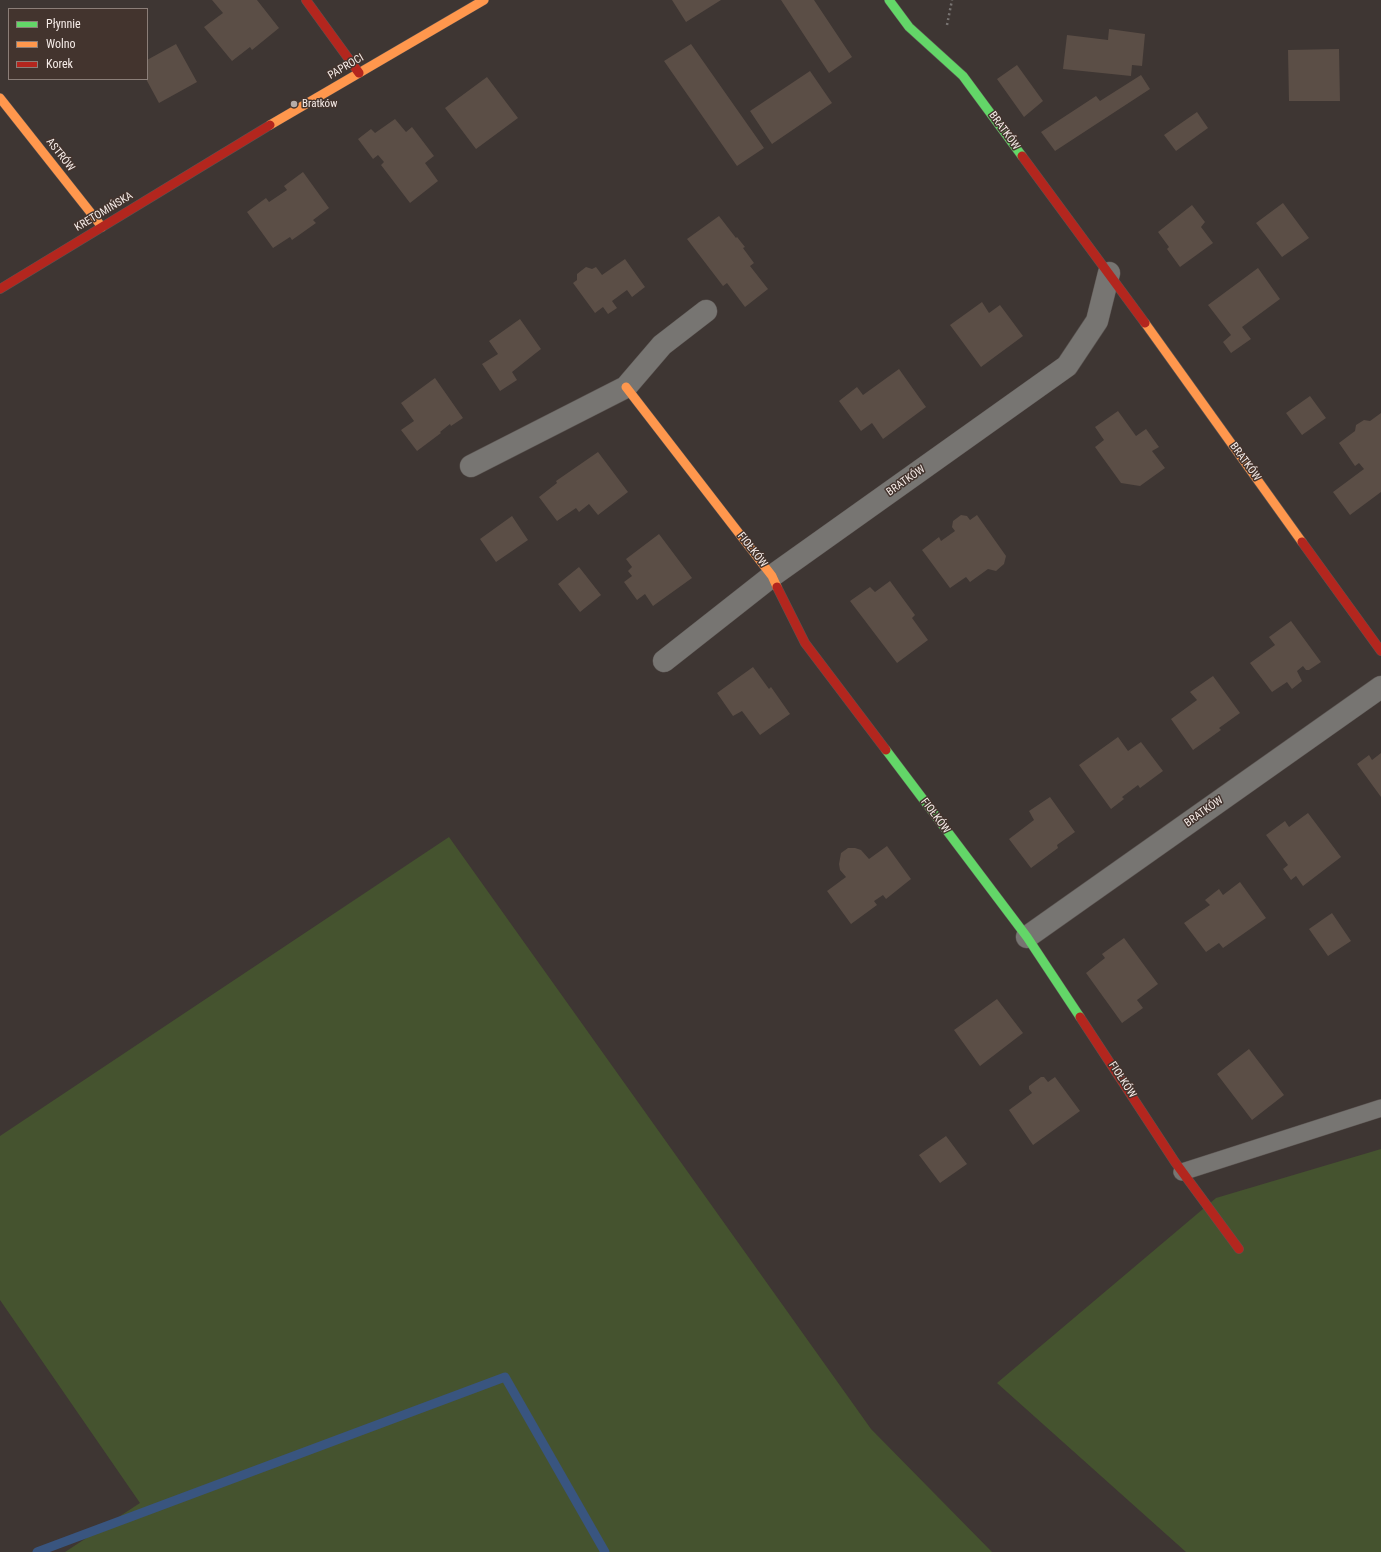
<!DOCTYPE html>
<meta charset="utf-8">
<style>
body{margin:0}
#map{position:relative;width:1381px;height:1552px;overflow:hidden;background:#3e3633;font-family:"Roboto Condensed",sans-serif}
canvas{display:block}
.legend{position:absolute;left:8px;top:8px;width:140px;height:72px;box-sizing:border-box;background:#43342e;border:1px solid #8b7e78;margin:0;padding:5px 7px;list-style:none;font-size:12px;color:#f6ece8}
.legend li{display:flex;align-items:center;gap:8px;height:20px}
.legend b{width:20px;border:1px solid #8b7e78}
</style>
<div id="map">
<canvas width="1381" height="1552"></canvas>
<ul class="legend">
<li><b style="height:5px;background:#63d668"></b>Płynnie</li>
<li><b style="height:5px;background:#ff974d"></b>Wolno</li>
<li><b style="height:5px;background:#b3261e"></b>Korek</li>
</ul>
</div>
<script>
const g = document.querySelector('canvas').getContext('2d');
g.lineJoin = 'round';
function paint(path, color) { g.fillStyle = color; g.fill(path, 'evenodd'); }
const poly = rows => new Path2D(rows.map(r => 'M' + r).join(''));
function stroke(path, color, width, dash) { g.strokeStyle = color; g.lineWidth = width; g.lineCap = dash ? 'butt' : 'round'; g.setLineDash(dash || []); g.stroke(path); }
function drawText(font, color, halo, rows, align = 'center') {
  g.font = font + ' "Roboto Condensed",sans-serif'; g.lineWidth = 3; g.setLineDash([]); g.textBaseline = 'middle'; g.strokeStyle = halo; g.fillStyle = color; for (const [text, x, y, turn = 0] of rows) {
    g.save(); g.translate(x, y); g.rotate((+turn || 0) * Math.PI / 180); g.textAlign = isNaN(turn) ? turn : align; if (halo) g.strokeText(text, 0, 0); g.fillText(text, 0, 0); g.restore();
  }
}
const green = poly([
 [449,837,871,1429,992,1552,65,1552,140,1503,0,1300,0,1136],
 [1381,1149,1381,1552,1186,1552,997,1383,1216,1198]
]);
const stream = poly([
 [37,1552,505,1377,605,1552]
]);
const building = poly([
 [212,0,257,0,279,28,252,50,250,47,232,61,204,27,223,13],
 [672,0,721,0,686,22],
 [781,0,814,0,852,57,829,73],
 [1109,29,1145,34,1142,66,1132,65,1131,76,1063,69,1067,35,1108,40],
 [176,44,197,82,159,103,146,79,147,60],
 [691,44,764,148,737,166,664,61],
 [1339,49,1340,101,1289,101,1288,50],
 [1017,65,1043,101,1024,117,997,79],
 [810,71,832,103,772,144,750,111],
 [1141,75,1150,89,1055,151,1041,132,1096,96,1100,101],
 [487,77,518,118,476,149,445,108],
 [1197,112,1208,128,1176,151,1164,135],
 [395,119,406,132,412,127,434,156,425,163,438,181,410,203,381,165,384,162,378,155,373,159,358,139,371,129,375,133],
 [303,172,329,208,313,220,316,223,292,240,290,237,273,248,247,212,266,198,269,202,287,190,284,186],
 [1283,203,1309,238,1282,257,1256,223],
 [1192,205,1205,222,1201,227,1213,243,1180,267,1167,249,1169,247,1158,232],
 [719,216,736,238,737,237,745,247,743,248,754,263,750,266,768,289,745,307,727,283,723,286,687,239],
 [625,259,645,287,632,297,627,290,612,301,617,308,608,314,603,307,595,313,573,283,577,280,577,274,586,267,592,269,596,267,602,275],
 [1258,268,1280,299,1242,327,1251,339,1231,353,1223,342,1231,335,1208,305],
 [982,302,989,313,1000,305,1023,336,981,367,950,325],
 [520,319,541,349,512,372,517,380,500,391,482,364,498,354,489,341],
 [899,369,926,407,883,439,872,423,861,431,839,401,857,387,863,395],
 [435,378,463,418,451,426,450,424,440,432,441,433,417,451,401,430,414,421,401,403],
 [1310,396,1326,418,1302,435,1286,413],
 [1118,411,1136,436,1146,429,1159,447,1152,451,1165,468,1140,486,1121,483,1095,447,1104,440,1095,427],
 [1381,413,1381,492,1350,515,1333,492,1364,469,1359,463,1355,466,1339,443,1355,431,1356,425,1364,420,1370,421],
 [598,452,628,492,598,515,589,504,579,512,576,508,557,521,539,497,557,483,556,481],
 [961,515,967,516,970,520,977,515,1006,556,1004,564,996,571,988,569,970,582,966,577,950,588,922,550,939,537,941,541,955,531,952,527,953,521],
 [512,516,528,540,496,562,480,539],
 [659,534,692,578,653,606,645,594,637,600,624,582,632,576,628,571,632,567,626,559],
 [579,567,601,595,580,612,558,584],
 [890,581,915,615,912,618,928,640,897,663,850,601,870,587,875,592],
 [1291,621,1321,662,1309,670,1306,670,1303,666,1297,671,1302,681,1292,689,1287,682,1272,692,1250,663,1275,645,1269,637],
 [753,667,769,689,771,687,790,714,760,735,742,711,733,716,717,693],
 [1213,676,1240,713,1219,728,1221,730,1193,750,1171,719,1197,700,1190,692],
 [1118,737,1128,751,1141,742,1163,771,1140,788,1138,785,1122,797,1124,799,1111,809,1079,765],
 [1381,753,1381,797,1357,764,1369,755,1372,760],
 [1050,797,1075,832,1057,845,1058,848,1031,868,1009,839,1034,820,1029,811],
 [1308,813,1341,857,1303,886,1296,876,1291,880,1283,869,1288,865,1266,835,1285,821,1289,827],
 [887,846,911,879,886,899,883,895,874,901,877,905,851,924,827,891,846,877,840,870,839,864,841,853,848,848,855,848,861,850,869,859],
 [1240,882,1266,918,1223,948,1219,943,1206,952,1184,923,1210,905,1205,900,1219,889,1223,895],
 [1332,913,1351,941,1328,956,1309,929],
 [1124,938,1158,984,1137,1000,1143,1008,1122,1023,1086,973,1105,958,1102,954],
 [997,999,1023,1033,980,1066,954,1030],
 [1249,1049,1284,1095,1252,1120,1217,1074],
 [1041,1077,1044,1077,1048,1082,1055,1077,1080,1111,1033,1145,1009,1110,1032,1093,1029,1089,1029,1086],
 [946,1136,967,1164,940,1183,919,1155]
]);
const path = poly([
 [947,25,952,0]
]);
const lane = poly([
 [1182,1172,1381,1108]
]);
const street = poly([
 [471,466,626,387,662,345,706,311],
 [664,661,772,576,1067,366,1097,321,1109,273],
 [1027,937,1381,687]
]);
const fast = poly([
 [889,0,909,27,963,76,1022,156],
 [886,750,1027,937,1080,1017]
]);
const slow = poly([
 [0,98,102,227],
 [270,125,484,0],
 [1145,323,1302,542],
 [626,387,772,576,777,587]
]);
const jam = poly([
 [306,0,359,73],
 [1022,156,1145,323],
 [0,289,270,125],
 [1302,542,1381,651],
 [777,587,805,643,886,750],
 [1080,1017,1175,1162,1239,1249]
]);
const markers = [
 [294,104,4,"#b6aca9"]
];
const streetNames = [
 ["PAPROCI",346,67,-30],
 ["BRATKÓW",1004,131,54],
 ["ASTRÓW",60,155,52],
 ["KRETOMIŃSKA",104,212,-31],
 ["BRATKÓW",1245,462,54],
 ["BRATKÓW",906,481,-35],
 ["FIOŁKÓW",752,550,52],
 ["BRATKÓW",1204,812,-35],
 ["FIOŁKÓW",935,816,53],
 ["FIOŁKÓW",1122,1080,57]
];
const poiNames = [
 ["Bratków",302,104]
];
paint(green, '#45532f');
stroke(stream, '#39557f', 9);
paint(building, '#5b4e46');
stroke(lane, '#5b5451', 18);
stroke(street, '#5b5451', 23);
stroke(fast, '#5b5451', 10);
stroke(slow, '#5b5451', 10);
stroke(jam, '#5b5451', 10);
stroke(path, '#787472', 2.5, [2, 3]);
stroke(lane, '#777572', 17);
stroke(street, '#777572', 22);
stroke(fast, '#63d668', 9);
stroke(slow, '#ff974d', 9);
stroke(jam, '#b3261e', 9);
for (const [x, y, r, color] of markers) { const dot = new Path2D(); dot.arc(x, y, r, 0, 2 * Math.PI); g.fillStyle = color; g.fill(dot); stroke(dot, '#43342e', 1.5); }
drawText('11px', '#f6ece8', '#43342e', streetNames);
drawText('11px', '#f6ece8', '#43342e', poiNames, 'left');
</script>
